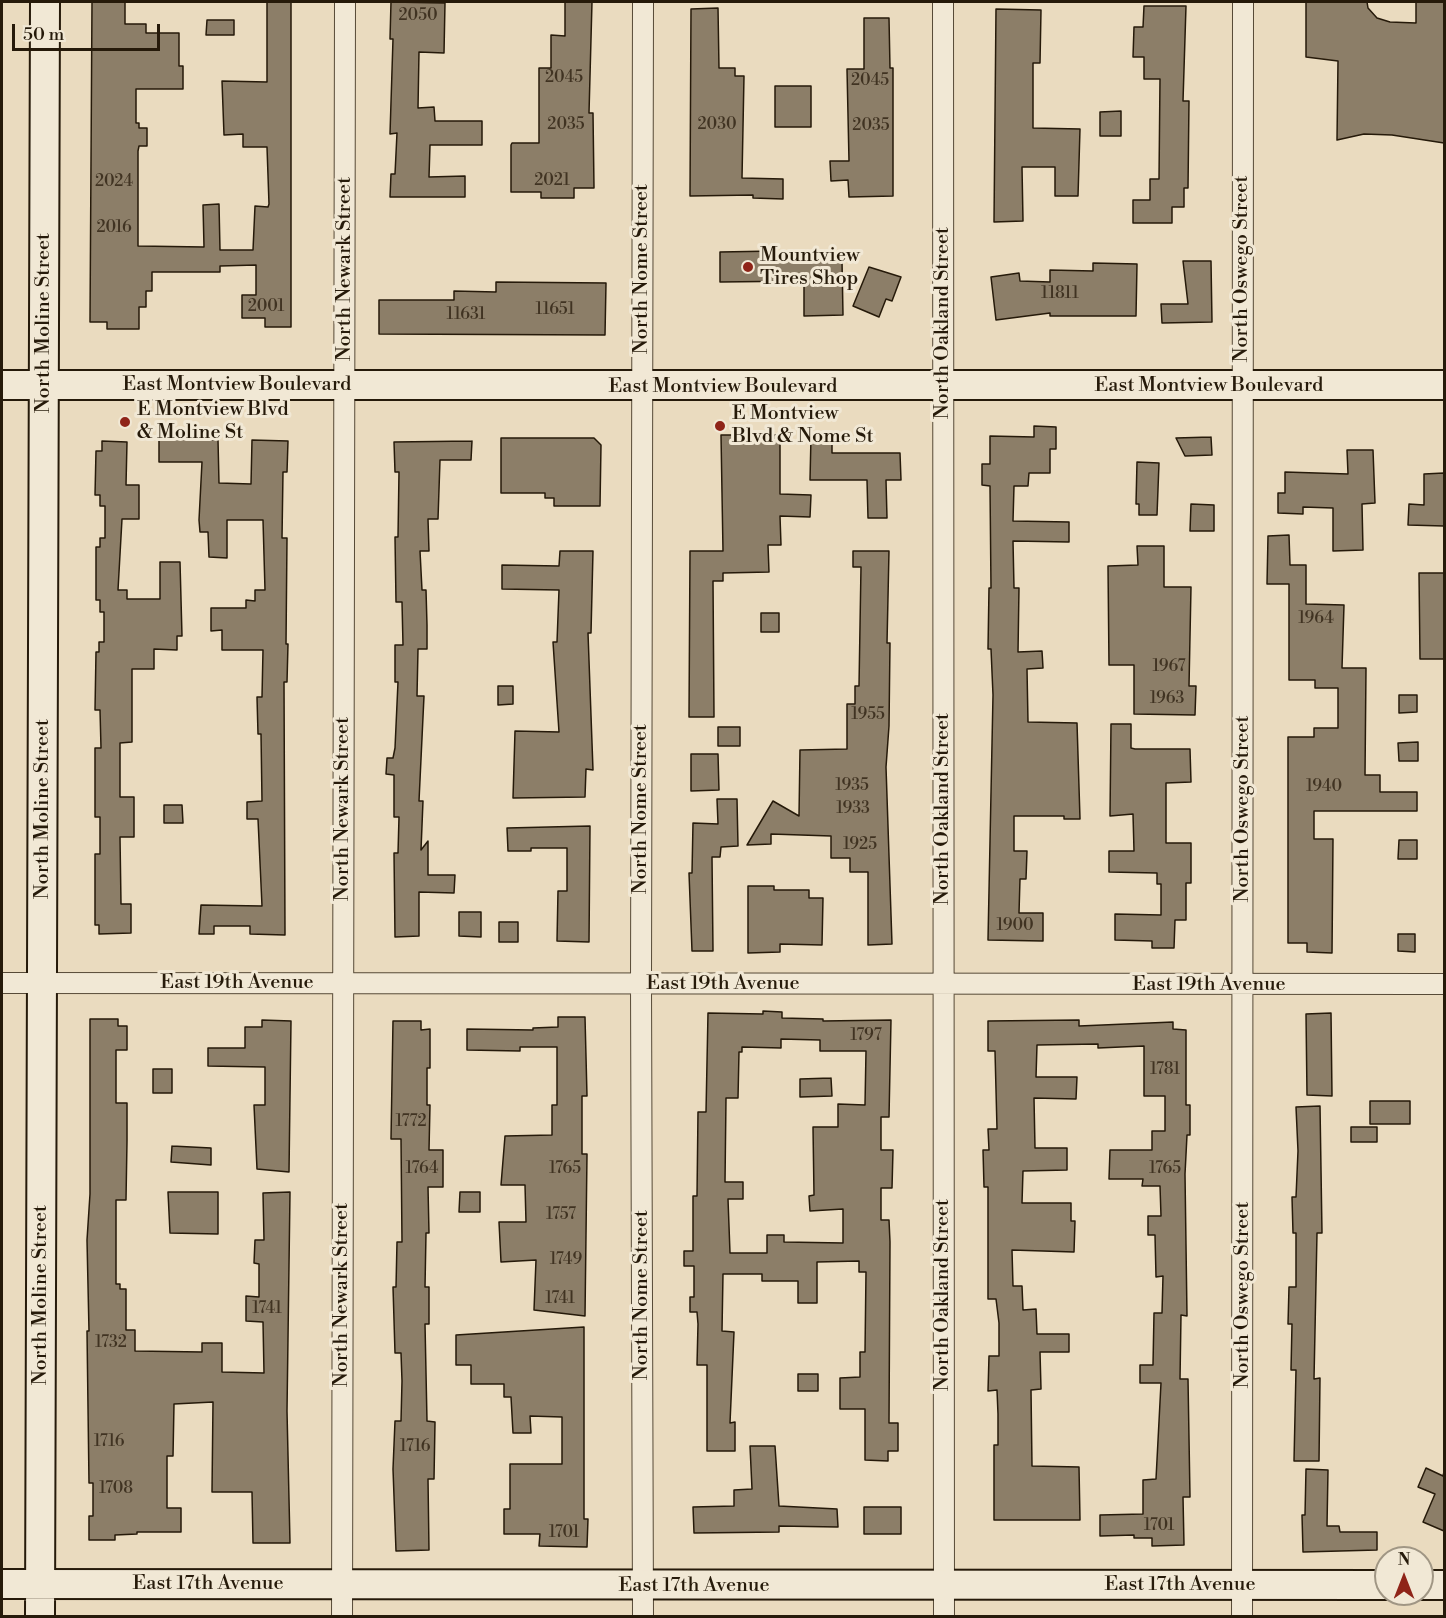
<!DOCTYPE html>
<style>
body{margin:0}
#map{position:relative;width:1446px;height:1618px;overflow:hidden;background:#eadbbf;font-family:"Libre Bodoni",serif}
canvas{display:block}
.frame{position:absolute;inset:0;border:3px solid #261a0a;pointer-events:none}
.north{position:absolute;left:1374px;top:1546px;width:60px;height:60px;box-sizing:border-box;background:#f1e8d5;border:2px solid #a09684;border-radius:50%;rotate:0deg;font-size:16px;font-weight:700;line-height:24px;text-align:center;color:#261a0a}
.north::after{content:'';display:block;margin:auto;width:21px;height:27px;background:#8f2418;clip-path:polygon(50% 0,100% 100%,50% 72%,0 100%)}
.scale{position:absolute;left:12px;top:24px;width:148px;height:27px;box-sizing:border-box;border:3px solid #261a0a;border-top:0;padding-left:8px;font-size:18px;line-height:21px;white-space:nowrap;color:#261a0a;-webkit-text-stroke:4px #f1e8d5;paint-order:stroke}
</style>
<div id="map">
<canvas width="1446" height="1618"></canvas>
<div class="frame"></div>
<div class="north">N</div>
<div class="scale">50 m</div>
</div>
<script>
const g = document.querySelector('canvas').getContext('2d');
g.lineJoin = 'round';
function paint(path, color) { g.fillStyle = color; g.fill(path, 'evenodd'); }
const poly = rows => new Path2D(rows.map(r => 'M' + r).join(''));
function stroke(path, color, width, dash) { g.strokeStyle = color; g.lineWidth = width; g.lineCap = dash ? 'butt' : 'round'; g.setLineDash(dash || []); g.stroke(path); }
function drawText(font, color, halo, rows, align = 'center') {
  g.font = font + ' "Libre Bodoni",serif'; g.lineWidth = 6; g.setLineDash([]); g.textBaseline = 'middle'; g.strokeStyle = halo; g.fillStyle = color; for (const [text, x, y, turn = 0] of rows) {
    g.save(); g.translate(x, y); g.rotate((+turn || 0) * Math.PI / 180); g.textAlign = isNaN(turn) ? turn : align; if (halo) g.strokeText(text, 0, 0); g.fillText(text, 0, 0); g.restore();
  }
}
const building = poly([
 [92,2,125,2,125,24,146,24,146,33,179,33,179,66,183,66,183,89,136,89,136,123,139,123,139,128,147,128,147,146,139,146,138,151,138,246,204,247,203,205,219,204,220,250,253,250,255,206,268,207,269,204,267,147,243,147,243,134,224,135,222,81,267,82,267,2,291,2,291,327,265,327,265,318,242,318,242,295,256,295,256,265,220,266,220,272,152,272,152,291,146,291,146,307,139,307,139,329,107,329,107,322,90,322,92,2],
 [391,2,445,3,444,53,419,52,418,108,434,107,435,121,482,121,482,145,430,145,429,177,465,176,465,197,390,197,391,174,395,174,397,133,390,134,393,39,390,39,391,2],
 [565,2,592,2,589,113,593,113,594,188,574,188,574,198,541,198,541,192,511,192,511,145,512,143,539,143,539,68,551,68,551,35,565,36,565,2],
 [1306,2,1367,2,1368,8,1377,18,1390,22,1416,23,1416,2,1444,2,1444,143,1392,135,1364,134,1337,140,1338,61,1306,57,1306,2],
 [1144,6,1186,6,1183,101,1189,101,1188,188,1184,188,1184,207,1172,207,1172,223,1133,223,1133,200,1150,200,1150,179,1159,179,1160,79,1144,79,1144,57,1133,57,1134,27,1143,27,1144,6],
 [718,8,719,68,735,68,735,76,744,76,742,178,783,179,783,199,753,198,753,195,690,196,691,9,718,8],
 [996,9,1041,10,1040,63,1033,63,1033,128,1080,129,1078,196,1055,196,1055,167,1022,167,1023,221,994,222,996,9],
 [864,18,889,18,890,68,893,68,893,196,849,197,848,180,831,181,830,161,849,161,847,69,864,69,864,18],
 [207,20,234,20,234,35,206,35,207,20],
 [775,86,811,86,811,127,775,127,775,86],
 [1121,111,1121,136,1100,136,1100,112,1121,111],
 [775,251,775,260,842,261,843,315,804,316,804,281,720,282,720,252,775,251],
 [1183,261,1211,261,1212,322,1162,323,1161,304,1188,304,1183,261],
 [1093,263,1137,264,1136,316,1050,316,1050,313,996,320,991,277,1019,273,1020,281,1050,282,1050,270,1093,271,1093,263],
 [869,267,901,277,892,301,886,299,879,317,853,306,869,267],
 [496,282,606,283,605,335,379,334,379,300,454,300,454,291,496,292,496,282],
 [1034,426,1056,427,1056,449,1050,449,1050,473,1029,473,1028,486,1014,486,1013,521,1069,522,1069,542,1013,541,1014,588,1019,588,1018,652,1042,651,1043,668,1027,669,1028,722,1077,723,1080,819,1064,819,1064,816,1014,816,1014,851,1027,851,1026,879,1020,879,1019,913,1043,913,1043,941,988,940,993,695,991,649,988,649,989,588,991,588,990,486,982,485,982,464,990,464,990,436,1034,437,1034,426],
 [721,435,780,435,780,494,811,495,810,517,780,516,781,545,768,545,769,572,723,573,723,581,713,581,714,717,689,717,690,551,723,551,721,435],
 [811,437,832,437,832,453,900,453,901,480,886,480,887,518,868,518,867,480,810,480,811,437],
 [1211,437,1212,455,1185,456,1176,438,1211,437],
 [501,438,594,438,601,445,600,506,554,506,554,498,545,498,545,493,501,493,501,438],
 [159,439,218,440,219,483,251,484,252,440,288,441,287,472,283,472,282,538,287,538,286,644,288,644,287,682,284,682,285,935,250,934,250,926,214,926,214,934,199,934,201,905,262,906,258,819,247,819,247,802,262,801,261,734,258,734,257,697,262,697,263,650,222,650,222,630,211,631,211,608,246,608,246,600,255,601,255,590,265,590,263,520,227,520,227,558,209,557,208,532,200,532,199,520,202,462,159,462,159,439],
 [102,441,127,442,126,485,139,485,139,519,122,519,118,590,127,590,127,599,160,599,160,562,180,562,182,636,177,636,177,650,154,649,154,669,132,669,132,742,120,743,120,797,134,797,134,837,120,837,121,904,131,904,131,933,99,934,99,925,95,925,95,854,100,854,100,817,95,817,95,748,101,748,100,710,95,710,96,652,99,652,99,642,104,642,104,612,100,612,100,600,96,600,96,547,100,547,100,538,105,538,105,506,100,506,100,495,95,495,96,451,102,451,102,441],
 [472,441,471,460,440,460,438,519,428,519,429,551,420,551,422,590,426,590,427,625,427,649,418,649,417,696,424,696,419,801,423,801,421,850,428,841,428,875,455,875,454,893,419,892,419,936,395,937,394,853,398,853,399,817,394,817,394,775,386,774,387,758,393,758,395,748,398,682,395,682,395,645,403,645,402,602,396,602,395,537,398,537,399,472,395,472,394,442,472,441],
 [1347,450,1373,450,1375,503,1362,504,1363,550,1333,551,1333,508,1303,507,1303,514,1278,513,1278,493,1285,493,1285,472,1348,474,1347,450],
 [1137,462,1159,463,1157,515,1139,515,1139,504,1136,504,1137,462],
 [1444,473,1444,526,1408,525,1409,504,1424,505,1424,474,1444,473],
 [1191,504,1214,505,1214,531,1190,531,1191,504],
 [1289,535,1290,565,1306,565,1306,604,1344,605,1342,668,1366,668,1365,775,1380,775,1380,792,1417,792,1417,811,1314,811,1314,839,1333,839,1332,953,1307,952,1307,943,1288,943,1288,737,1314,737,1314,728,1338,728,1338,688,1315,688,1315,680,1289,680,1289,584,1267,584,1268,536,1289,535],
 [1137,546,1164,546,1164,587,1191,587,1189,686,1196,686,1195,715,1134,714,1134,665,1109,665,1108,566,1138,565,1137,546],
 [560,551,593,551,591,633,588,633,593,770,586,769,585,797,513,798,515,731,559,732,553,642,557,642,559,590,502,589,502,565,559,566,560,551],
 [853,551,889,551,887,643,890,643,889,726,886,767,892,944,868,945,868,872,850,872,850,858,831,858,831,836,771,834,771,844,747,845,773,801,799,816,800,750,847,749,847,704,855,704,855,686,859,686,861,567,853,567,853,551],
 [1419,573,1444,573,1444,659,1420,659,1419,573],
 [761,613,779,613,779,632,761,632,761,613],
 [498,686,513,686,513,704,498,705,498,686],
 [1399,695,1417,695,1417,712,1399,713,1399,695],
 [1111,724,1131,724,1131,748,1135,749,1190,749,1191,782,1166,783,1166,843,1191,843,1191,883,1186,883,1186,920,1175,920,1174,948,1152,948,1152,941,1115,940,1115,914,1161,915,1161,884,1157,884,1157,873,1109,872,1109,851,1134,851,1133,814,1110,816,1111,724],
 [718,727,740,727,740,746,718,746,718,727],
 [1418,742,1418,761,1399,761,1398,743,1418,742],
 [691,754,718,754,719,790,691,791,691,754],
 [717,799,737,799,738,846,721,847,720,857,712,857,713,951,692,951,689,873,692,873,693,823,718,824,717,799],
 [164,805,182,805,183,823,164,823,164,805],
 [590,826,589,942,557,941,558,891,567,891,567,848,531,848,531,851,508,851,507,828,590,826],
 [1399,840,1417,840,1417,859,1398,859,1399,840],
 [748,886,774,886,774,890,809,890,809,898,823,898,822,945,780,944,780,952,748,953,748,886],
 [459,912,481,912,481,937,459,936,459,912],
 [499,922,518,922,518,942,499,942,499,922],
 [1398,934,1415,934,1415,952,1398,951,1398,934],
 [763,1011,782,1012,782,1018,823,1019,823,1021,891,1020,889,1117,881,1117,881,1150,893,1150,892,1188,881,1188,881,1220,889,1220,890,1242,889,1423,898,1423,898,1451,888,1451,888,1461,865,1460,865,1409,840,1409,840,1378,860,1377,860,1352,865,1352,866,1272,859,1272,859,1261,817,1262,817,1303,798,1303,798,1281,762,1281,762,1274,723,1274,722,1331,734,1332,730,1423,735,1422,735,1451,707,1451,707,1365,697,1365,698,1324,697,1312,690,1312,690,1297,694,1297,694,1266,684,1266,684,1251,693,1251,693,1196,697,1196,698,1112,706,1112,708,1013,763,1014,763,1011],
 [781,1039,820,1040,820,1051,866,1051,865,1105,838,1104,838,1127,813,1127,814,1195,809,1196,810,1211,843,1209,843,1243,784,1242,784,1235,767,1235,767,1253,730,1253,728,1199,743,1199,743,1182,725,1182,726,1098,738,1098,739,1052,742,1052,742,1047,781,1048,781,1039],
 [1331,1013,1332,1096,1307,1095,1306,1014,1331,1013],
 [558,1017,585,1017,587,1096,582,1096,582,1154,587,1154,585,1316,534,1310,536,1260,501,1262,499,1222,526,1222,525,1185,501,1185,505,1136,552,1135,552,1105,557,1105,557,1047,520,1047,520,1051,467,1050,467,1029,533,1030,533,1028,558,1027,558,1017],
 [90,1019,118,1019,118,1026,127,1026,127,1050,116,1050,116,1103,127,1103,127,1141,126,1200,116,1200,116,1284,120,1284,120,1289,126,1289,126,1330,135,1330,135,1351,202,1352,202,1343,222,1343,222,1372,264,1373,263,1322,246,1321,246,1296,259,1297,259,1264,254,1263,255,1240,264,1240,263,1193,290,1192,287,1411,290,1543,253,1543,252,1492,212,1492,213,1402,174,1404,173,1456,167,1456,167,1508,181,1508,181,1532,137,1532,137,1534,115,1535,115,1540,89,1540,89,1516,93,1516,93,1483,89,1483,87,1331,89,1331,87,1240,90,1194,90,1019],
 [262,1020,291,1021,289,1172,257,1169,254,1105,265,1105,265,1067,208,1066,208,1048,245,1048,245,1027,262,1027,262,1020],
 [1079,1020,1079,1026,1173,1022,1173,1029,1186,1030,1186,1105,1190,1105,1190,1135,1187,1135,1185,1174,1187,1316,1181,1315,1180,1379,1188,1379,1190,1497,1183,1497,1184,1545,1152,1546,1152,1538,1134,1538,1134,1535,1100,1536,1100,1515,1143,1514,1143,1480,1156,1479,1161,1383,1140,1383,1140,1365,1153,1365,1154,1313,1162,1313,1163,1276,1156,1277,1155,1235,1148,1235,1148,1216,1161,1216,1160,1186,1142,1186,1143,1179,1109,1179,1110,1150,1152,1150,1152,1131,1165,1131,1165,1096,1144,1096,1144,1046,1098,1048,1098,1044,1037,1045,1036,1077,1077,1077,1076,1099,1034,1098,1035,1148,1067,1148,1067,1170,1023,1171,1022,1203,1071,1203,1071,1221,1075,1221,1074,1252,1012,1250,1013,1286,1022,1286,1023,1310,1036,1309,1037,1334,1069,1334,1069,1352,1040,1352,1041,1389,1031,1390,1032,1466,1079,1467,1080,1520,994,1520,994,1445,998,1445,998,1414,997,1390,988,1391,989,1356,999,1356,999,1323,996,1299,988,1299,988,1187,984,1187,983,1150,989,1150,988,1129,997,1129,995,1051,988,1051,988,1021,1079,1020],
 [393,1021,421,1021,421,1030,430,1029,430,1068,427,1068,427,1105,430,1105,429,1150,443,1150,443,1187,428,1187,429,1233,426,1233,425,1287,429,1287,429,1324,425,1324,427,1421,435,1422,434,1479,428,1479,429,1550,396,1551,393,1469,395,1421,401,1421,402,1381,401,1353,395,1353,393,1287,396,1287,397,1242,402,1242,401,1139,391,1139,393,1021],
 [153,1069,172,1069,172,1093,153,1093,153,1069],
 [831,1078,832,1096,800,1097,800,1079,831,1078],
 [1370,1101,1410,1101,1410,1124,1370,1124,1370,1101],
 [1320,1106,1322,1233,1317,1233,1314,1379,1320,1378,1319,1461,1294,1461,1296,1370,1291,1370,1292,1324,1288,1324,1289,1287,1296,1287,1296,1233,1293,1233,1292,1197,1296,1197,1298,1151,1296,1107,1320,1106],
 [1351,1127,1377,1127,1377,1142,1351,1142,1351,1127],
 [172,1146,211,1148,211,1165,171,1162,172,1146],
 [168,1192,218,1192,218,1234,170,1233,168,1192],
 [460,1192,480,1192,480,1212,459,1212,460,1192],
 [584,1327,584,1519,588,1519,587,1547,539,1546,540,1534,504,1534,504,1509,510,1509,510,1464,562,1464,562,1417,530,1416,531,1433,513,1433,511,1397,504,1397,504,1384,471,1384,471,1365,456,1365,456,1335,584,1327],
 [798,1374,818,1374,818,1391,798,1391,798,1374],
 [750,1446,775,1446,779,1506,837,1509,838,1527,779,1526,779,1532,694,1533,693,1507,734,1506,734,1490,752,1489,750,1446],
 [1426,1468,1443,1476,1444,1472,1444,1531,1423,1522,1435,1494,1418,1487,1426,1468],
 [1306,1469,1328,1470,1327,1526,1339,1526,1340,1532,1377,1532,1377,1550,1303,1552,1302,1515,1305,1515,1306,1469],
 [864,1507,901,1507,901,1534,864,1534,864,1507]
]);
const street = poly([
 [943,2,944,1616],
 [2,983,1444,984],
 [342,1616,345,2],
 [643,1616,641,984,643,2],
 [1242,1616,1243,2]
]);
const secondary = poly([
 [2,385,1444,385],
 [2,1584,1386,1585],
 [1422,1585,1444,1585],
 [40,1616,45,2]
]);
const markers = [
 [748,267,6,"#8f2418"],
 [125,422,6,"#8f2418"],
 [720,426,6,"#8f2418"]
];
const numberNames = [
 ["2050",418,16],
 ["2045",564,78],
 ["2045",870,81],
 ["2035",566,125],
 ["2030",717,125],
 ["2035",871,126],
 ["2021",552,181],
 ["2024",114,182],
 ["2016",114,228],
 ["11811",1060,294],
 ["2001",266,307],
 ["11651",555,310],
 ["11631",466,315],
 ["1964",1316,619],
 ["1967",1169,667],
 ["1963",1167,699],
 ["1955",868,715],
 ["1935",852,786],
 ["1940",1324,787],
 ["1933",853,809],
 ["1925",860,845],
 ["1900",1015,926],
 ["1797",866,1036],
 ["1781",1165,1070],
 ["1772",411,1122],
 ["1764",422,1169],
 ["1765",565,1169],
 ["1765",1165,1169],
 ["1757",561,1215],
 ["1749",566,1260],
 ["1741",560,1299],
 ["1741",267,1309],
 ["1732",111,1343],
 ["1716",109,1442],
 ["1716",415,1447],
 ["1708",116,1489],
 ["1701",1159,1526],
 ["1701",564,1533]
];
const poiNames = [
 ["Mountview",760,256],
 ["Tires Shop",760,279],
 ["E Montview Blvd",137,410],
 ["& Moline St",137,433],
 ["E Montview",732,414],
 ["Blvd & Nome St",732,437]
];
const streetNames = [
 ["North Newark Street",345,269,-90],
 ["North Nome Street",642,269,-90],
 ["North Oswego Street",1242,269,-90],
 ["North Moline Street",44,323,-90],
 ["North Oakland Street",943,323,-90],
 ["East Montview Boulevard",237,385],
 ["East Montview Boulevard",1209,386],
 ["East Montview Boulevard",723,387],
 ["North Moline Street",43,809,-90],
 ["North Newark Street",343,809,-90],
 ["North Nome Street",641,809,-90],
 ["North Oakland Street",943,809,-90],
 ["North Oswego Street",1243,809,-90],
 ["East 19th Avenue",237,983],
 ["East 19th Avenue",723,984],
 ["East 19th Avenue",1209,985],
 ["North Moline Street",41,1295,-90],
 ["North Newark Street",342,1295,-90],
 ["North Nome Street",642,1295,-90],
 ["North Oakland Street",943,1295,-90],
 ["North Oswego Street",1243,1295,-90],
 ["East 17th Avenue",208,1584],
 ["East 17th Avenue",1180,1585],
 ["East 17th Avenue",694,1586]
];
paint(building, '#8c7e68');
stroke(building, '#261a0a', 1.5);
stroke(street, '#574a37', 22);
stroke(secondary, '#261a0a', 32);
stroke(street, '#f1e8d5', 20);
stroke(secondary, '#f1e8d5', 28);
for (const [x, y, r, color] of markers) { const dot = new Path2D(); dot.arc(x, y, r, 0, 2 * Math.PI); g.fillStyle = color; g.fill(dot); stroke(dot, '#f1e8d5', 2); }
drawText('16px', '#403322', null, numberNames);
drawText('20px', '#261a0a', '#f1e8d5', poiNames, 'left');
drawText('20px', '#261a0a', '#f1e8d5', streetNames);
</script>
